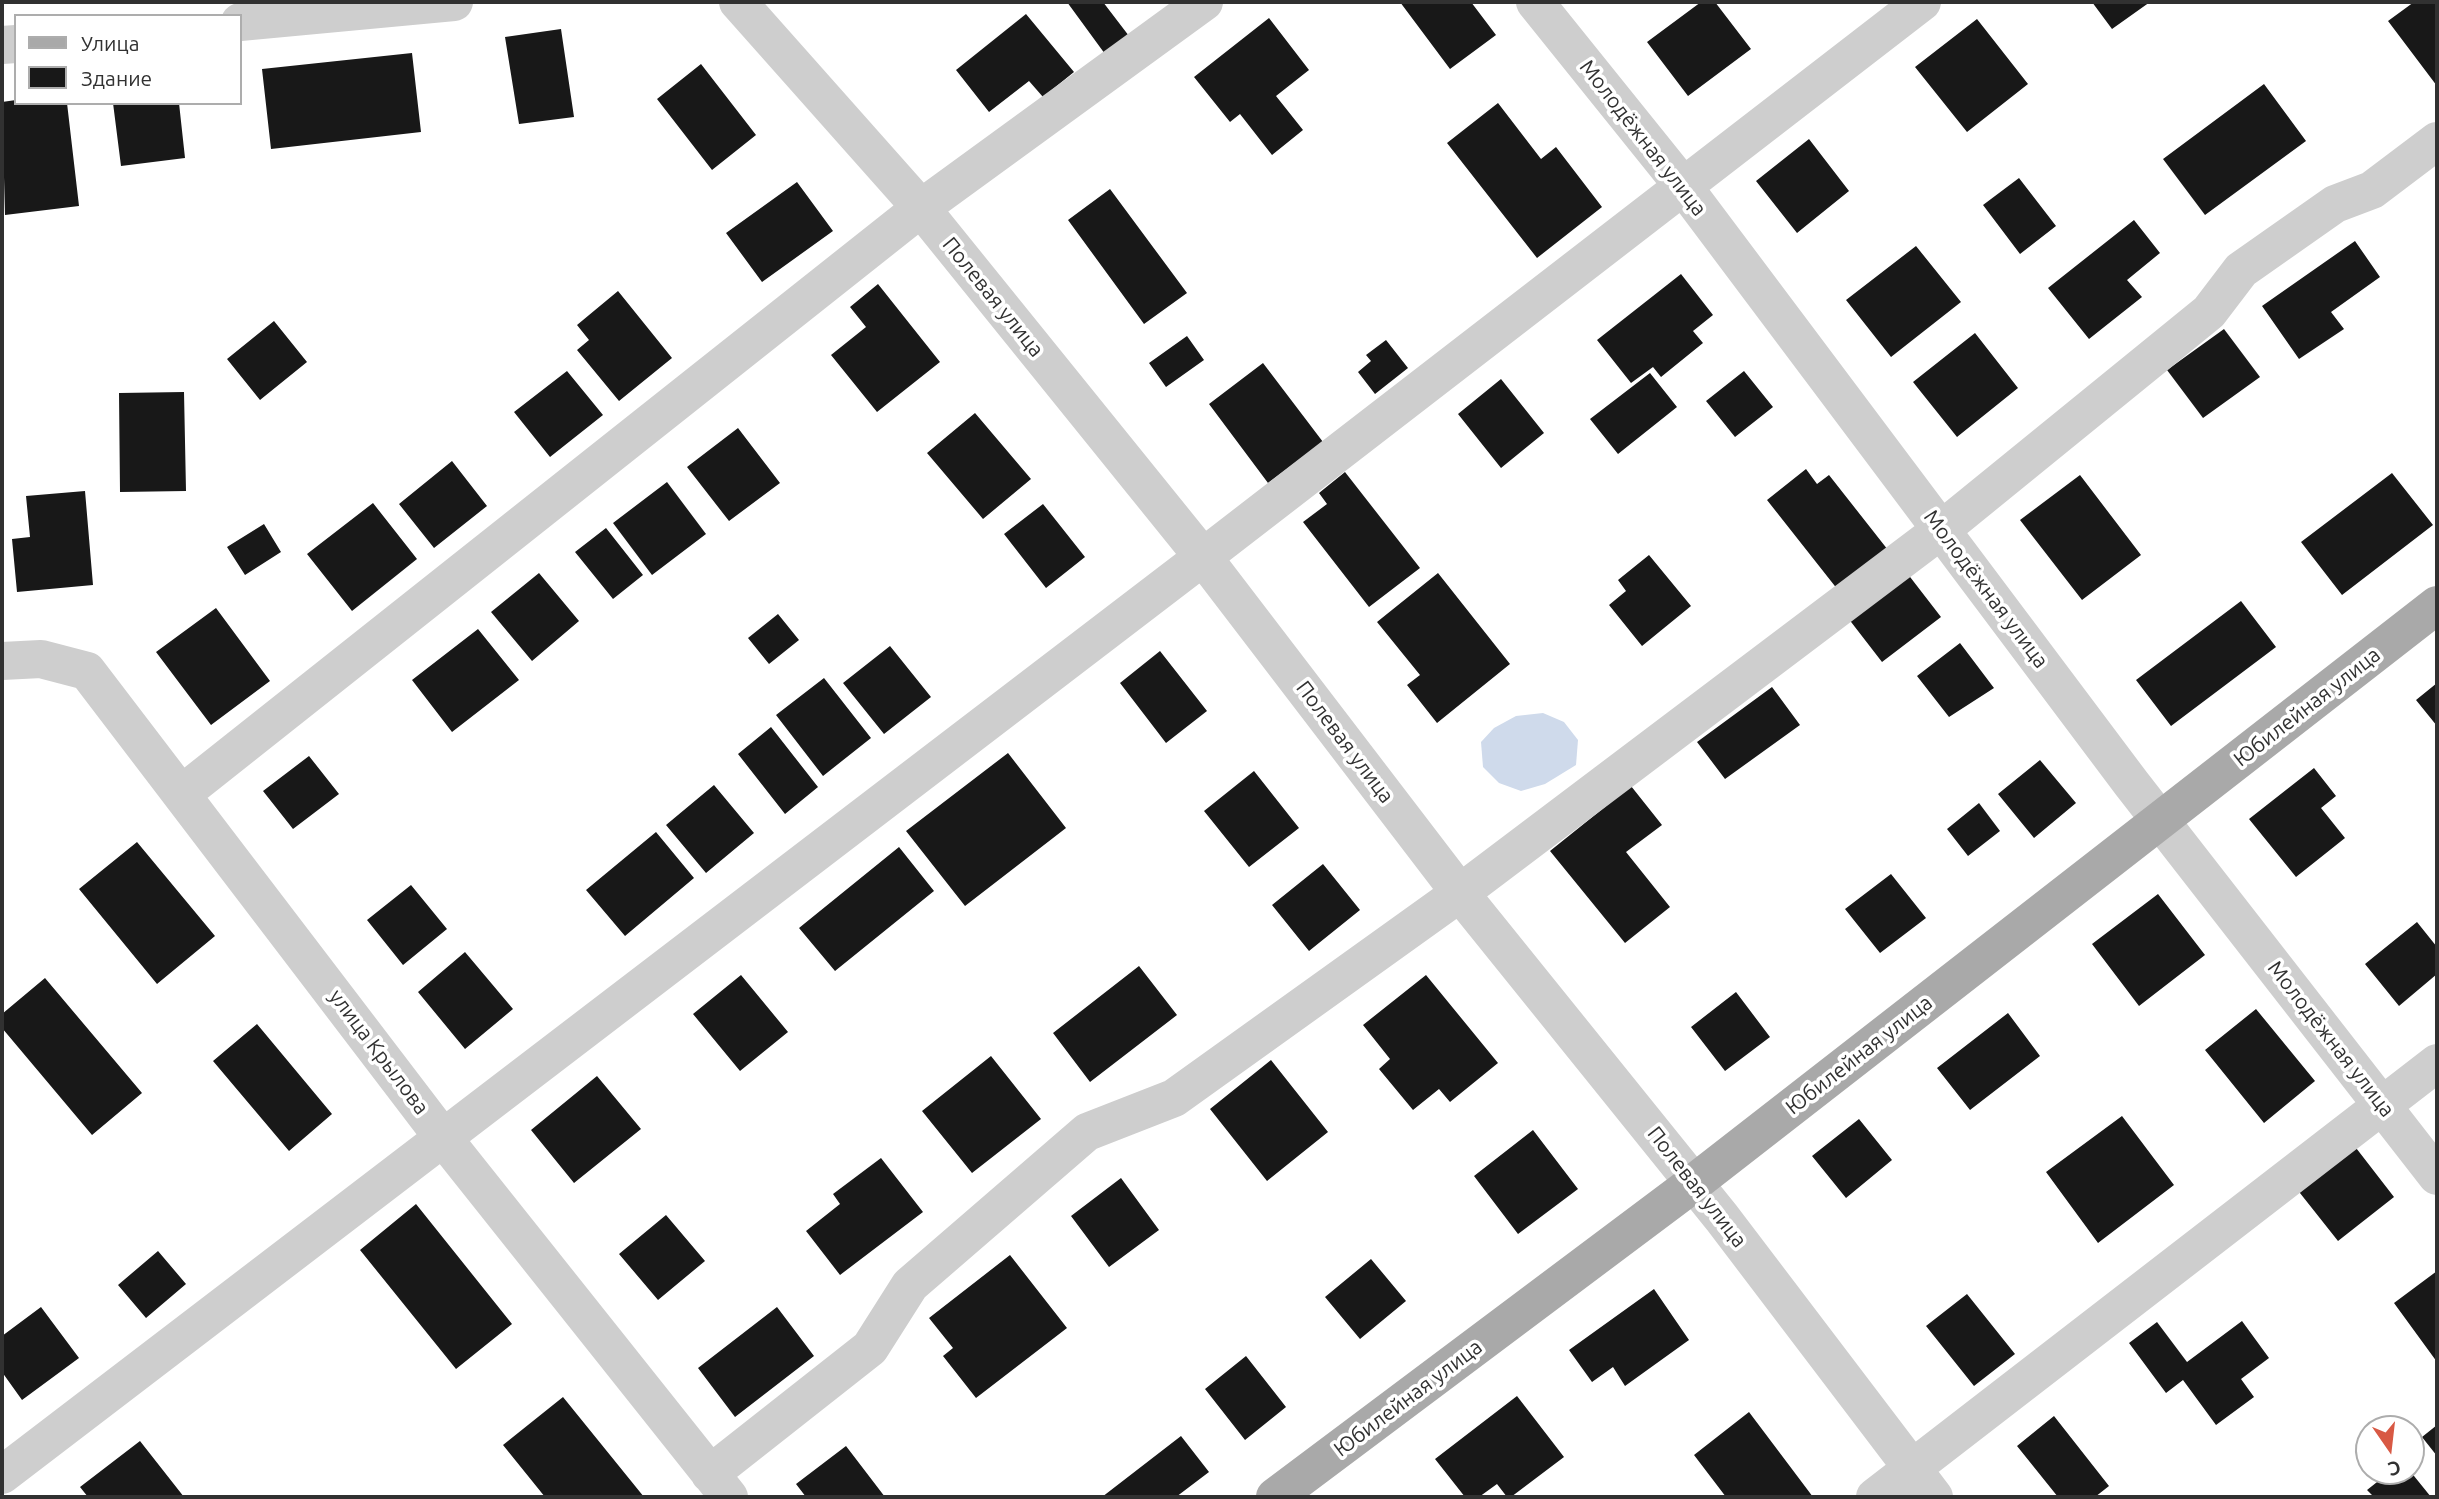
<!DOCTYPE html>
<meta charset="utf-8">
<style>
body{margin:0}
#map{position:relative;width:2439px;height:1499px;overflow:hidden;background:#fff;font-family:Ubuntu,sans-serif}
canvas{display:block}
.frame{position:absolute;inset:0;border:4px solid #313131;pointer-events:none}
.legend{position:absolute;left:14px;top:14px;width:228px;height:91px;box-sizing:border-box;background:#fff;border:2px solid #adadad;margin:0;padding:9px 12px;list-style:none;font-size:21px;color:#313131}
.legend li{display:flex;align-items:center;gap:14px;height:35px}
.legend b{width:35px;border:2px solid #adadad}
.north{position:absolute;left:2355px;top:1415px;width:70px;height:70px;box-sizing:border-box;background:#fff;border:2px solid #adadad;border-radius:50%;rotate:166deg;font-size:19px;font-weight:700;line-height:28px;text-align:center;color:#313131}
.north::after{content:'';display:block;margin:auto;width:24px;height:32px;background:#d85944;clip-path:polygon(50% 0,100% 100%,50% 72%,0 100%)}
</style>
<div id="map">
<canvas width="2439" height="1499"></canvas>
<div class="frame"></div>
<ul class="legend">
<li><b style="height:9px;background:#a9a9a9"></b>Улица</li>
<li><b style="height:19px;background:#181818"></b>Здание</li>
</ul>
<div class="north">С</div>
</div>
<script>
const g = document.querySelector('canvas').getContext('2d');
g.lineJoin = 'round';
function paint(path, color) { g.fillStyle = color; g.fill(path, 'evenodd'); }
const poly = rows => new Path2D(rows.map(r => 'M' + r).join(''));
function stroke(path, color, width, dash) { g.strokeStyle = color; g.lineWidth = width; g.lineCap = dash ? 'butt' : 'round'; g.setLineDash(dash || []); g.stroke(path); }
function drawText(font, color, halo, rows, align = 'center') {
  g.font = font + ' Ubuntu,sans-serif'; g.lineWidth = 7; g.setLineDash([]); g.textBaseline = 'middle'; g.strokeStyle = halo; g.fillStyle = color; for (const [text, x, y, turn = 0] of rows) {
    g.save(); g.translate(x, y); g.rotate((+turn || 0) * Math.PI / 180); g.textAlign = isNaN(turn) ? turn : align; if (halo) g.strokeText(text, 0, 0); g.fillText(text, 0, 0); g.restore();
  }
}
const water = poly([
 [1543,713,1564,722,1578,740,1576,765,1545,784,1521,791,1499,783,1483,767,1481,742,1494,728,1516,716]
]);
const building = poly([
 [1067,2,1103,2,1129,36,1105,54],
 [1400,2,1471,2,1496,35,1450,69],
 [1701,2,1715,2,1751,49,1688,96,1647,42],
 [2092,2,2150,2,2112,29],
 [2414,2,2437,2,2437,86,2388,21],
 [1026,14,1074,72,1043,97,1029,81,989,112,956,70],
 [1269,18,1309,70,1276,96,1303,130,1272,155,1240,114,1230,122,1194,77],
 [1977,19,2028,84,1967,132,1915,67],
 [561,29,574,117,519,124,505,37],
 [412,53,421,132,271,149,262,69],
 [701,64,756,135,712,170,657,99],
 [2264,84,2306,141,2205,215,2163,159],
 [16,100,16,103,67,103,79,206,5,215,2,102],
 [113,103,179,103,185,158,121,166],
 [1498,103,1541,159,1556,147,1602,207,1537,258,1447,143],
 [1809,139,1849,191,1797,233,1756,181],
 [2019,178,2056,226,2020,254,1983,205],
 [797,182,833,231,762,282,726,233],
 [1110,189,1187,293,1144,324,1068,220],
 [2134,220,2160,253,2127,280,2142,297,2089,339,2048,288],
 [2355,241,2380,277,2331,312,2344,329,2299,359,2262,306],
 [1916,246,1961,302,1891,357,1846,300],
 [1681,274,1713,315,1693,331,1703,343,1661,377,1653,367,1631,383,1597,340],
 [878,284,940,362,877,412,831,355,866,327,850,307],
 [618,291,672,358,619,401,577,350,589,340,577,325],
 [274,321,307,362,260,400,227,359],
 [2224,329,2260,377,2203,418,2167,370],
 [1975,333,2018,388,1957,437,1913,382],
 [1187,336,1204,360,1166,387,1149,363],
 [1386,340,1408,368,1375,394,1358,372,1371,361,1366,355],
 [1263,363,1323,442,1268,483,1209,404],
 [567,371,603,415,550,457,514,412],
 [1744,371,1773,407,1735,437,1706,401],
 [1650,373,1677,407,1618,454,1590,419],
 [1501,379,1544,433,1501,468,1458,414],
 [184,392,186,491,120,492,119,393],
 [975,413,1031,479,983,519,927,453],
 [738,428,780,483,729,521,687,467],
 [452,461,487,506,434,548,399,504],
 [1806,469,1817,484,1829,475,1888,550,1838,590,1767,500],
 [1345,472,1420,568,1369,607,1303,522,1327,504,1319,493],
 [2392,473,2433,525,2342,595,2301,542],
 [2080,475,2141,555,2082,600,2020,520],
 [667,482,706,534,652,575,613,523],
 [85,491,93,585,17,592,12,539,30,537,26,496],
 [373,503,417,559,352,611,307,554],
 [1043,504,1085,557,1046,588,1004,534],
 [264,524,281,552,245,575,227,547],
 [606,528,643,575,613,599,575,552],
 [1649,555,1691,606,1642,646,1609,605,1626,591,1618,580],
 [539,573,579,621,532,661,491,612],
 [1438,573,1510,664,1437,723,1407,685,1420,675,1377,622],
 [1907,573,1941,617,1882,662,1848,618],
 [2241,601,2276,647,2171,726,2136,680],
 [216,608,270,681,211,725,156,652],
 [778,614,799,640,769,664,748,638],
 [478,629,519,680,452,732,412,680],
 [1960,643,1994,688,1949,717,1917,676],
 [890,646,931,697,884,734,843,683],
 [1160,651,1207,711,1166,743,1120,683],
 [824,678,871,738,823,776,776,715],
 [2437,683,2437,726,2416,700],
 [1772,687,1800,725,1725,779,1697,742],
 [771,727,818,787,785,814,738,754],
 [1008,753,1066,828,965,906,906,831],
 [309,756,339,794,293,829,263,791],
 [2040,760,2076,803,2034,838,1998,794],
 [2314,768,2336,796,2321,808,2345,838,2296,877,2249,819],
 [1254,771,1299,828,1249,867,1204,811],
 [714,785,754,833,706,873,666,825],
 [1631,786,1662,825,1626,852,1670,907,1625,943,1550,851],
 [1979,803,2000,831,1968,856,1947,829],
 [656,832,694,878,625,936,586,890],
 [137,842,215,936,157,984,79,889],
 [899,847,934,891,835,971,799,928],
 [1323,864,1360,910,1309,951,1272,905],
 [1891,874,1926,918,1880,953,1845,909],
 [411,885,447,929,403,965,367,920],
 [2158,894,2205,955,2139,1006,2092,944],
 [2417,922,2437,947,2437,974,2399,1006,2365,964],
 [465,952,513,1009,465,1049,418,992],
 [1139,966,1177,1015,1090,1082,1053,1033],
 [741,975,788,1032,740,1071,693,1014],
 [1426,975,1498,1063,1450,1102,1439,1089,1413,1110,1379,1069,1390,1059,1363,1025],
 [45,978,142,1093,92,1135,2,1028,2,1014],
 [1736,992,1770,1037,1725,1071,1691,1027],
 [2256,1009,2315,1081,2264,1123,2205,1050],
 [2008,1013,2040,1056,1970,1110,1937,1068],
 [257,1024,332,1114,289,1151,213,1061],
 [991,1056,1041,1119,972,1173,922,1111],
 [1271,1060,1328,1132,1267,1181,1210,1109],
 [597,1076,641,1129,574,1183,531,1130],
 [2122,1116,2174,1185,2098,1243,2046,1172],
 [1859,1119,1892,1160,1846,1198,1812,1156],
 [1533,1130,1578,1189,1518,1234,1474,1176],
 [2353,1144,2394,1197,2338,1241,2296,1188],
 [881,1158,923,1212,840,1275,806,1231,840,1204,833,1194],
 [1121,1178,1159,1230,1109,1267,1071,1216],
 [416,1204,512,1324,456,1369,360,1250],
 [666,1215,705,1261,658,1300,619,1254],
 [158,1251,186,1284,146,1318,118,1285],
 [1010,1255,1067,1328,976,1398,943,1356,953,1348,929,1318],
 [1371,1259,1406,1301,1360,1339,1325,1297],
 [2437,1271,2437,1362,2394,1303],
 [1654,1289,1689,1340,1625,1386,1613,1367,1592,1382,1569,1350],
 [1967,1294,2015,1354,1974,1386,1926,1326],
 [41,1307,79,1358,22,1400,2,1372,2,1336],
 [777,1307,814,1356,735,1417,698,1368],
 [2242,1321,2269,1358,2241,1379,2254,1397,2216,1425,2183,1380,2166,1393,2129,1343,2157,1322,2187,1362],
 [1246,1356,1286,1407,1245,1440,1205,1389],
 [1517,1396,1564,1457,1511,1497,1507,1497,1497,1484,1479,1497,1465,1497,1435,1459],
 [563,1397,644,1497,545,1497,503,1445],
 [1749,1412,1813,1497,1726,1497,1694,1455],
 [2054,1416,2109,1486,2095,1497,2058,1497,2017,1446],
 [2437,1425,2437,1456,2422,1437],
 [1181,1436,1209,1472,1176,1497,1102,1497],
 [140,1441,184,1497,88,1497,80,1487],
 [846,1446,885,1497,806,1497,796,1484],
 [2391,1471,2410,1471,2431,1497,2374,1497,2367,1490]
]);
const minor = poly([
 [738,2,921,208,1203,557,1460,893,1722,1218,1934,1497],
 [1535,2,1683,186,2131,783,2437,1176],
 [240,22,454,2],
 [2,45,16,44],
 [2,661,41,659,87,671,444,1139,729,1497],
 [183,793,921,208,1204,2],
 [710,1474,870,1348,910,1285,1087,1132,1174,1098,1460,893,1941,530,2209,312,2241,270,2335,204,2372,190,2437,141],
 [2,1475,1203,557,1922,2],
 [1875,1497,2437,1063]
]);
const major = poly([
 [1275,1497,1694,1183,2437,605]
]);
const streetNames = [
 ["Молодёжная улица",1643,138,52],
 ["Полевая улица",993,297,51],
 ["Молодёжная улица",1986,589,53],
 ["Юбилейная улица",2307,707,-38],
 ["Полевая улица",1345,742,53],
 ["Молодёжная улица",2331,1039,52],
 ["улица Крылова",379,1052,53],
 ["Юбилейная улица",1859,1055,-38],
 ["Полевая улица",1697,1187,52],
 ["Юбилейная улица",1408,1398,-37]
];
paint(water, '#cfdaeb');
paint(building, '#181818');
stroke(minor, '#cecece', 38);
stroke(major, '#a9a9a9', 38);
drawText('21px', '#313131', '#fff', streetNames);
</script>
